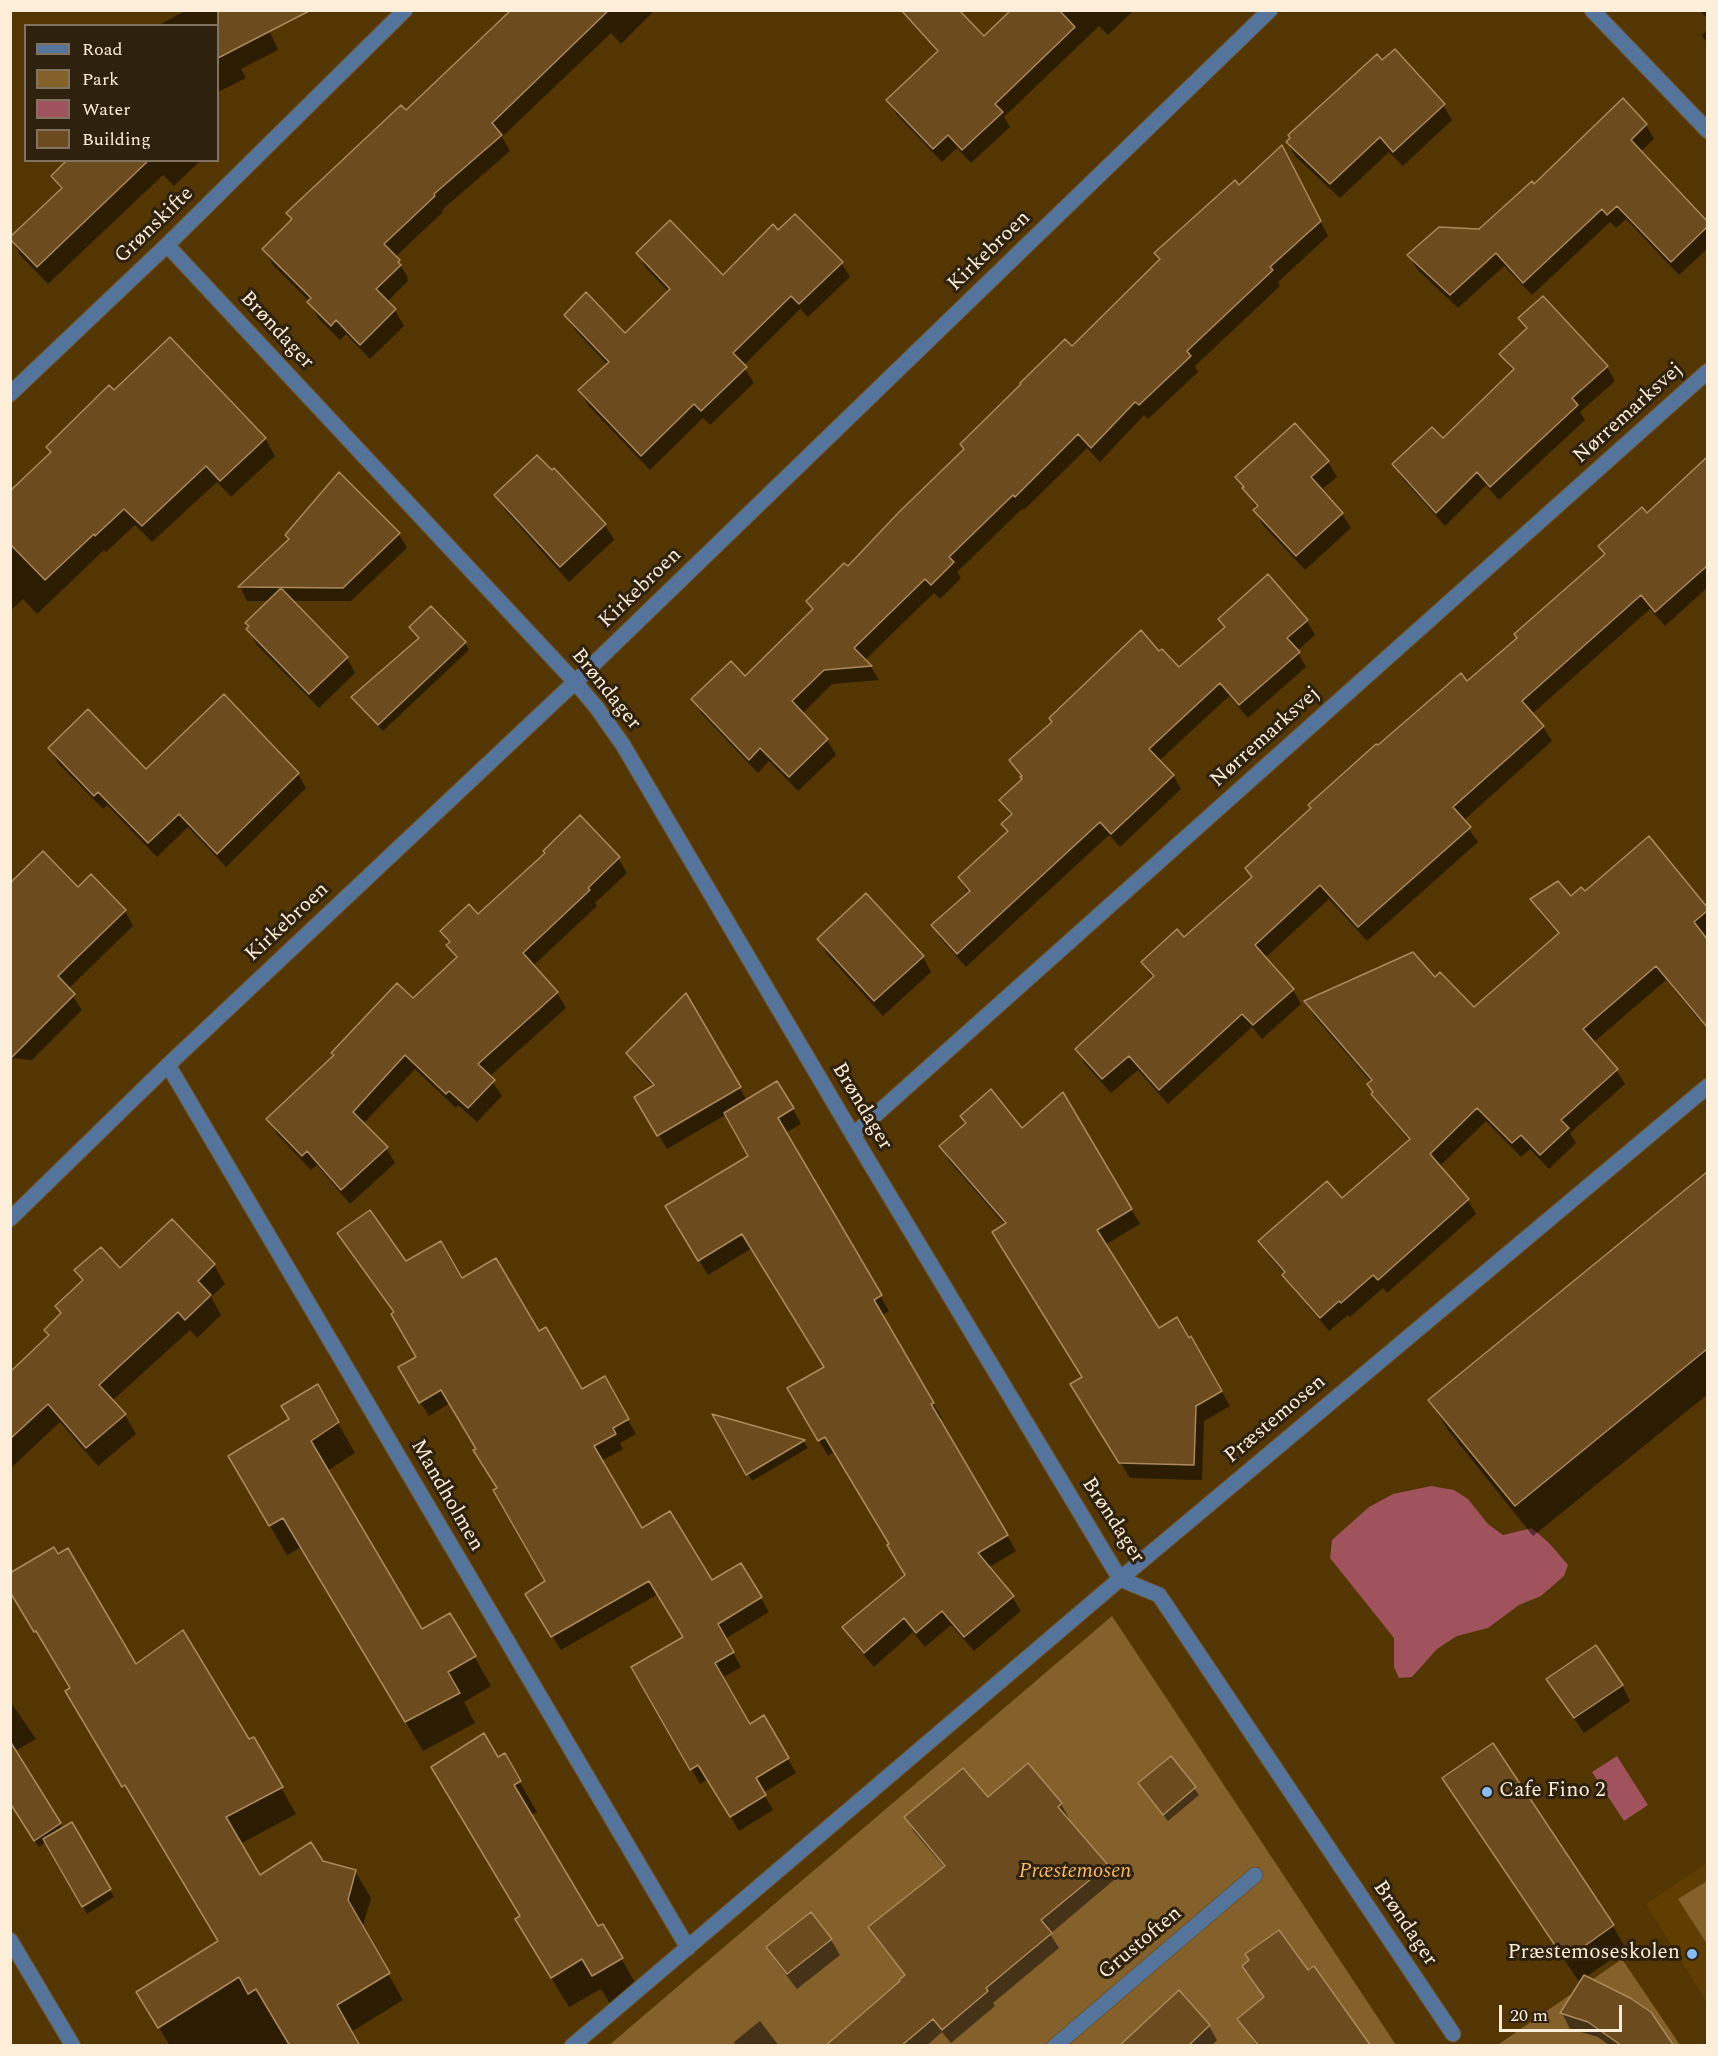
<!DOCTYPE html>
<meta charset="utf-8">
<style>
body{margin:0}
#map{position:relative;width:1718px;height:2056px;overflow:hidden;background:#533601;font-family:Spectral,serif}
canvas{display:block}
.frame{position:absolute;inset:0;border:12px solid #fdeeda;pointer-events:none}
.legend{position:absolute;left:24px;top:24px;width:195px;height:138px;box-sizing:border-box;background:#2e210e;border:2px solid #817360;margin:0;padding:8px 10px;list-style:none;font-size:18px;color:#fdeeda}
.legend li{display:flex;align-items:center;gap:12px;height:30px}
.legend b{width:30px;border:2px solid #817360}
.scale{position:absolute;left:1499px;top:2005px;width:123px;height:27px;box-sizing:border-box;border:3px solid #fdeeda;border-top:0;padding-left:8px;font-size:18px;line-height:21px;white-space:nowrap;color:#fdeeda;-webkit-text-stroke:4px #2e210e;paint-order:stroke}
</style>
<div id="map">
<canvas width="1718" height="2056"></canvas>
<div class="frame"></div>
<ul class="legend">
<li><b style="height:8px;background:#54749c"></b>Road</li>
<li><b style="height:16px;background:#84602b"></b>Park</li>
<li><b style="height:16px;background:#a0535c"></b>Water</li>
<li><b style="height:16px;background:#6c4c1e"></b>Building</li>
</ul>
<div class="scale">20 m</div>
</div>
<script>
const g = document.querySelector('canvas').getContext('2d');
g.lineJoin = 'round';
function paint(path, color) { g.fillStyle = color; g.fill(path, 'evenodd'); }
const poly = rows => new Path2D(rows.map(r => 'M' + r).join(''));
function stroke(path, color, width, dash) { g.strokeStyle = color; g.lineWidth = width; g.lineCap = dash ? 'butt' : 'round'; g.setLineDash(dash || []); g.stroke(path); }
function drawText(font, color, halo, rows, align = 'center') {
  g.font = font + ' Spectral,serif'; g.lineWidth = 6; g.setLineDash([]); g.textBaseline = 'middle'; g.strokeStyle = halo; g.fillStyle = color; for (const [text, x, y, turn = 0] of rows) {
    g.save(); g.translate(x, y); g.rotate((+turn || 0) * Math.PI / 180); g.textAlign = isNaN(turn) ? turn : align; if (halo) g.strokeText(text, 0, 0); g.fillText(text, 0, 0); g.restore();
  }
}
const built = poly([
 [1707,1863,1707,2003,1646,1904]
]);
const green = poly([
 [1112,1616,1396,2045,608,2046],
 [1707,1881,1707,1944,1678,1899],
 [1622,1959,1680,2045,1496,2046]
]);
const water = poly([
 [1431,1486,1454,1490,1468,1499,1488,1524,1503,1535,1532,1528,1550,1544,1568,1565,1564,1576,1541,1596,1519,1605,1488,1628,1457,1636,1437,1649,1412,1677,1399,1678,1394,1667,1394,1638,1330,1558,1332,1540,1369,1507,1393,1494],
 [1617,1756,1648,1805,1624,1821,1592,1772]
]);
const shadow = poly([
 [187,10,260,10,278,50,241,69,246,78,218,92,218,26,157,26],
 [513,10,655,10,621,44,611,33,502,137,510,151,442,210,443,212,395,257,407,276,408,281,387,302,395,310,404,326,370,359,346,334,340,340,318,318,310,302,273,265,264,249,293,221,288,213,406,112],
 [1014,10,1134,10,1108,35,1099,26,1004,117,1010,127,971,163,957,148,942,162,897,115,888,101,938,54,930,40,984,38],
 [1699,10,1708,10,1708,19],
 [1708,29,1708,45,1702,35],
 [1443,105,1452,120,1403,166,1389,152,1340,198,1296,157,1287,142],
 [1646,125,1654,139,1640,152,1708,223,1708,248,1679,275,1626,219,1616,228,1610,222,1532,295,1504,266,1458,308,1417,269,1409,255,1480,230,1534,186],
 [70,160,201,160,174,186,163,175,48,284,21,256,11,238,61,191,53,176],
 [1290,162,1328,236,1278,282,1280,286,1195,366,1198,372,1148,419,1144,415,1100,462,1087,448,1024,510,1022,509,957,572,961,578,940,599,934,593,865,660,871,667,879,680,832,684,802,714,827,740,836,755,798,791,769,761,758,773,702,714,693,700,745,678,814,611,808,601,848,568,1160,261,1156,254,1239,187],
 [778,232,841,263,850,277,808,317,800,309,743,366,754,383,710,425,703,418,650,470,588,405,580,391,608,365,575,330,566,315,625,335,669,292,646,268,638,253,723,277],
 [1520,318,1607,367,1615,381,1580,412,1585,420,1499,500,1486,485,1445,526,1402,478,1394,464,1442,439,1513,372,1501,354,1527,330],
 [114,392,265,438,275,456,231,497,217,482,152,542,135,525,106,552,104,550,37,614,23,599,10,611,10,493],
 [1295,425,1328,462,1337,477,1321,490,1342,514,1351,528,1305,570,1263,525,1255,511,1257,509,1237,477],
 [1708,460,1708,587,1665,626,1650,609,1532,714,1543,727,1552,741,1463,821,1478,842,1367,941,1329,899,1265,958,1293,990,1301,1004,1262,1039,1252,1027,1168,1104,1138,1070,1111,1093,1085,1064,1077,1049,1153,979,1143,963,1183,939,1253,879,1247,868,1377,747,1467,683,1518,638,1605,556,1600,547,1647,515],
 [339,475,399,534,407,548,351,601,291,601,347,658,355,673,319,708,257,645,248,629,250,628,247,623,271,601,247,601,240,587,290,541],
 [496,495,605,525,614,540,569,582,505,510],
 [431,608,465,643,469,650,383,731,357,704,353,697,419,639,411,628],
 [1220,620,1307,621,1315,635,1297,651,1306,667,1248,718,1229,696,1159,761,1173,775,1181,789,1120,847,1109,835,966,967,941,939,933,925,969,894,959,878,1009,833,1003,824,1011,817,1001,800,1024,780,1011,761,1159,653,1178,669,1225,629],
 [50,748,146,772,298,774,306,788,226,867,188,827,157,857,107,805,103,809,58,763],
 [1648,838,1708,909,1708,1013,1699,1020,1666,980,1593,1043,1616,1070,1625,1084,1570,1133,1576,1143,1549,1169,1530,1149,1521,1157,1486,1121,1439,1167,1468,1200,1476,1214,1387,1293,1383,1288,1350,1317,1348,1315,1329,1331,1293,1289,1285,1275,1269,1256,1260,1241,1342,1200,1410,1142,1382,1108,1373,1094,1371,1082,1314,1016,1306,1002,1435,979,1474,1009,1559,935,1541,914,1532,900,1571,898,1585,894],
 [618,858,627,873,595,903,597,906,533,966,557,993,566,1008,489,1077,502,1096,477,1122,458,1105,456,1108,415,1069,363,1124,386,1148,395,1163,350,1204,317,1165,311,1170,277,1134,268,1119,335,1056,333,1053,413,1000,456,960,442,931],
 [91,876,125,911,133,926,68,989,82,1010,32,1060,10,1058,10,882,78,889],
 [819,939,923,957,931,972,883,1016,827,954],
 [686,996,747,1101,793,1109,801,1124,785,1133,889,1311,881,1316,942,1418,939,1420,1016,1551,988,1568,1012,1597,1021,1611,974,1651,951,1625,925,1647,913,1632,874,1667,853,1642,844,1627,906,1575,891,1545,835,1451,828,1456,789,1389,825,1368,752,1248,708,1275,667,1207,750,1157,727,1114,667,1149,636,1097,653,1087,636,1067,628,1053],
 [1063,1095,1140,1224,1105,1245,1158,1330,1189,1340,1191,1339,1230,1406,1204,1421,1202,1480,1130,1478,1081,1400,1084,1378,1005,1225,950,1162,941,1147,967,1124,962,1117,1022,1130],
 [1702,1178,1708,1184,1708,1394,1533,1536,1448,1430,1430,1400],
 [406,1263,462,1280,538,1334,581,1391,604,1378,636,1434,620,1443,623,1449,601,1461,641,1530,711,1582,741,1565,769,1612,725,1639,741,1667,722,1678,749,1726,764,1717,796,1773,763,1793,773,1810,739,1831,708,1779,700,1784,633,1668,685,1638,658,1594,561,1650,535,1609,547,1581,478,1449,450,1403,429,1416,408,1382,418,1357,395,1313],
 [214,1265,225,1284,211,1297,221,1315,197,1338,190,1330,112,1401,125,1415,136,1434,98,1466,60,1422,11,1468,10,1374,50,1336,62,1315,57,1307,83,1282,76,1271],
 [317,1387,355,1453,327,1471,421,1631,474,1656,491,1686,464,1702,475,1723,423,1751,301,1547,287,1555,230,1457,291,1420],
 [715,1416,804,1442,808,1448,752,1481],
 [21,1607,135,1666,249,1741,253,1739,296,1814,240,1844,259,1877,322,1862,355,1871,371,1898,362,1928,403,2000,351,2032,359,2046,170,2046,154,2019,219,1942],
 [1622,1685,1630,1701,1584,1733,1557,1694],
 [10,1701,36,1739,15,1751,63,1829,71,1824,114,1897,87,1914,46,1842,39,1847,10,1801],
 [1492,1745,1613,1926,1626,1949,1586,1977,1672,2046,1610,2046,1598,2037,1570,2029,1562,2013,1580,1983,1457,1801,1444,1778],
 [504,1755,537,1812,531,1815,598,1928,602,1926,639,1989,611,2005,601,1989,569,2007,534,1950,522,1917,497,1759],
 [1171,1758,1199,1795,1168,1821,1140,1784],
 [1028,1765,1061,1804,1069,1818,1067,1820,1106,1866,1114,1880,1050,1934,1059,1948,993,2003,995,2006,951,2043,942,2032,926,2046,827,2046,906,1976,879,1942,870,1928,945,1868,914,1832,906,1818,988,1799],
 [831,1940,840,1955,797,1989,777,1963,768,1948],
 [1244,1967,1307,1972,1370,2046,1257,2046,1239,2019,1264,1998],
 [1179,1992,1209,2026,1217,2040,1211,2046,1121,2046],
 [760,2021,779,2046,736,2046,734,2042]
]);
const building = poly([
 [218,10,311,10,218,58,218,10],
 [511,10,609,10,492,123,502,135,434,194,435,196,384,244,400,260,398,262,401,265,376,289,396,309,360,345,336,320,331,326,307,302,311,298,262,249,292,219,286,213,401,105,406,110,511,10],
 [901,10,959,10,984,36,1011,10,1059,10,1075,27,995,104,1003,112,962,150,948,135,933,149,886,100,938,51,901,10],
 [1395,49,1445,104,1393,152,1380,137,1330,184,1286,142,1290,138,1288,135,1377,54,1382,60,1395,49],
 [1623,98,1647,124,1631,140,1707,221,1707,227,1671,262,1617,206,1607,215,1602,209,1523,283,1496,253,1450,295,1407,255,1439,227,1479,229,1532,181,1534,184,1623,98],
 [1282,145,1321,221,1270,267,1273,270,1187,351,1191,356,1139,405,1135,402,1091,448,1078,434,1015,497,1013,495,949,557,954,562,931,585,925,579,854,648,872,666,824,670,792,701,828,739,789,777,760,748,749,760,691,699,731,661,745,676,813,609,806,601,844,563,848,566,899,512,964,449,960,444,1021,384,1020,383,1065,339,1072,346,1160,259,1154,253,1235,180,1239,185,1282,145],
 [67,160,149,160,37,267,10,239,10,237,62,188,51,176,67,160],
 [795,214,843,262,799,304,791,296,733,353,747,367,701,411,694,404,641,456,578,390,609,362,564,315,586,292,625,333,670,289,636,253,670,220,723,275,773,224,778,230,795,214],
 [1543,296,1608,366,1572,398,1578,405,1490,487,1477,472,1436,513,1392,464,1432,427,1443,438,1514,369,1499,354,1527,328,1518,318,1543,296],
 [170,337,266,438,220,481,206,466,142,526,124,509,95,536,94,534,45,580,10,544,10,491,51,452,46,447,109,385,114,390,170,337],
 [1295,423,1329,461,1311,477,1343,513,1296,556,1253,510,1258,506,1242,488,1244,487,1235,477,1295,423],
 [537,455,552,470,554,468,606,524,560,567,494,495,537,455],
 [1707,457,1707,566,1655,612,1641,595,1522,701,1544,726,1453,807,1471,827,1358,927,1320,885,1255,945,1294,989,1253,1025,1242,1014,1159,1090,1129,1056,1102,1079,1075,1049,1154,976,1141,962,1177,929,1184,937,1252,877,1245,868,1311,808,1308,805,1376,744,1378,745,1461,673,1467,681,1517,638,1514,634,1605,554,1598,546,1642,507,1647,513,1707,457],
 [339,472,400,533,343,588,238,587,289,539,285,535,339,472],
 [1268,574,1308,620,1287,638,1300,652,1239,705,1220,683,1149,749,1174,775,1111,834,1100,822,957,954,931,925,970,891,958,877,1008,831,1001,824,1012,814,999,800,1022,779,1020,777,1022,776,1009,760,1052,722,1049,718,1141,630,1159,651,1162,649,1179,667,1225,627,1218,619,1268,574],
 [281,588,348,657,309,694,246,629,249,626,245,623,281,588],
 [431,606,466,642,378,725,351,697,419,638,409,627,431,606],
 [224,694,299,773,217,854,179,814,148,843,98,792,94,796,48,748,88,709,146,769,224,694],
 [580,815,620,857,588,888,590,890,523,953,558,992,478,1064,495,1080,468,1108,449,1091,446,1094,405,1055,353,1112,388,1147,341,1190,307,1151,302,1156,266,1119,334,1055,331,1053,397,983,413,998,457,957,446,945,450,942,440,931,469,904,478,914,545,853,543,851,580,815],
 [1649,836,1707,907,1707,911,1694,922,1707,939,1707,1027,1656,966,1583,1029,1618,1069,1561,1120,1569,1128,1540,1155,1521,1135,1512,1143,1477,1108,1430,1154,1469,1199,1378,1280,1373,1275,1341,1303,1339,1301,1320,1318,1282,1275,1285,1272,1258,1241,1327,1181,1342,1198,1410,1139,1371,1094,1373,1092,1367,1084,1372,1080,1304,1001,1413,952,1435,977,1440,972,1474,1007,1559,933,1530,899,1558,881,1571,896,1581,887,1585,891,1649,836],
 [43,851,78,887,91,874,126,910,58,976,75,994,10,1059,10,883,43,851],
 [866,893,924,956,874,1001,817,939,866,893],
 [686,993,741,1087,657,1136,634,1097,654,1085,626,1053,686,993],
 [777,1081,794,1108,778,1118,882,1295,874,1300,934,1403,931,1404,1008,1535,978,1553,1014,1596,964,1637,942,1611,916,1633,904,1618,864,1653,842,1627,905,1575,887,1545,889,1544,825,1437,818,1441,787,1388,824,1367,742,1234,698,1261,665,1206,748,1156,724,1113,777,1081],
 [991,1089,1022,1128,1063,1092,1132,1209,1097,1230,1159,1328,1177,1317,1189,1338,1191,1336,1222,1391,1196,1406,1194,1465,1119,1463,1070,1384,1082,1377,992,1232,1006,1223,939,1146,966,1123,960,1116,991,1089],
 [1707,1172,1707,1349,1515,1506,1428,1400,1707,1172],
 [370,1210,406,1261,441,1241,462,1278,496,1258,539,1331,546,1327,582,1389,605,1376,629,1419,613,1428,616,1434,594,1446,642,1528,670,1511,712,1580,741,1563,762,1597,718,1624,734,1652,715,1663,750,1724,764,1715,789,1758,756,1778,766,1795,730,1817,698,1765,690,1770,631,1667,683,1637,649,1581,551,1637,525,1594,545,1581,493,1490,497,1488,473,1450,476,1449,441,1390,419,1403,398,1367,416,1357,391,1314,394,1312,337,1233,370,1210],
 [172,1219,215,1264,198,1281,211,1295,185,1320,178,1312,99,1385,126,1414,86,1448,48,1404,10,1439,10,1372,49,1335,44,1330,61,1313,55,1306,83,1280,74,1270,101,1247,120,1268,172,1219],
 [318,1384,339,1422,311,1441,422,1629,450,1613,476,1656,448,1672,460,1693,405,1722,283,1518,269,1526,228,1456,289,1419,281,1406,318,1384],
 [712,1414,805,1440,746,1475,712,1414],
 [54,1547,58,1554,68,1548,136,1664,183,1630,249,1739,254,1737,283,1787,226,1817,260,1875,311,1842,323,1861,356,1870,348,1900,390,1973,337,2005,360,2046,290,2046,256,1989,248,1994,239,1977,158,2028,136,1992,218,1941,125,1785,122,1787,65,1691,70,1688,36,1631,34,1632,10,1592,10,1573,54,1547],
 [1596,1645,1623,1685,1574,1718,1546,1679,1596,1645],
 [484,1733,498,1757,505,1753,521,1781,514,1785,598,1926,603,1924,623,1958,592,1976,582,1959,551,1978,515,1919,520,1916,431,1767,484,1733],
 [10,1741,61,1823,34,1841,10,1803,10,1741],
 [1493,1743,1614,1925,1565,1960,1442,1778,1493,1743],
 [1171,1756,1196,1787,1163,1815,1138,1783,1171,1756],
 [1028,1763,1062,1803,1058,1807,1108,1865,1041,1920,1052,1933,986,1988,988,1991,942,2030,933,2019,901,2046,825,2046,900,1981,899,1980,905,1975,868,1927,945,1866,904,1817,963,1768,988,1797,1028,1763],
 [72,1822,111,1889,82,1907,43,1839,72,1822],
 [811,1912,832,1939,787,1974,766,1947,811,1912],
 [1279,1930,1308,1970,1314,1966,1371,2046,1259,2046,1237,2019,1264,1997,1242,1966,1249,1960,1245,1954,1279,1930],
 [1584,1975,1630,1998,1651,2012,1674,2046,1622,2046,1588,2022,1560,2013,1584,1975],
 [1179,1990,1210,2025,1188,2046,1119,2046,1179,1990]
]);
const lane = poly([
 [1120,1579,1159,1595,1453,2034]
]);
const street = poly([
 [1592,10,1708,131],
 [167,245,575,682,597,708,623,745,853,1135,1120,1579],
 [10,394,167,245,405,10],
 [168,1065,688,1948],
 [853,1135,1708,371],
 [10,1219,168,1065,575,682,1270,10],
 [10,1940,73,2046],
 [572,2046,1120,1579,1708,1086],
 [1055,2046,1255,1875]
]);
const markers = [
 [1487,1792,6,"#87bbfb"],
 [1692,1954,6,"#87bbfb"]
];
const streetNames = [
 ["Grønskifte",155,226,-44],
 ["Kirkebroen",990,252,-44],
 ["Brøndager",276,331,47],
 ["Nørremarksvej",1629,414,-42],
 ["Kirkebroen",641,589,-44],
 ["Brøndager",605,690,51],
 ["Nørremarksvej",1266,738,-42],
 ["Kirkebroen",288,923,-43],
 ["Brøndager",861,1107,59],
 ["Præstemosen",1276,1420,-40],
 ["Mandholmen",446,1496,60],
 ["Brøndager",1112,1521,57],
 ["Brøndager",1404,1924,56],
 ["Grustoften",1141,1944,-40]
];
const poiNames = [
 ["Cafe Fino 2",1499,1792],
 ["Præstemoseskolen",1680,1954,"right"]
];
const parkNames = [
 ["Præstemosen",1075,1873]
];
paint(built, '#603d00');
paint(green, '#84602b');
paint(water, '#a0535c');
paint(shadow, '#0007');
paint(building, '#6c4c1e');
stroke(building, '#ab895b', 1.5);
stroke(lane, '#6e5324', 17);
stroke(street, '#6e5324', 17);
stroke(lane, '#54749c', 15);
stroke(street, '#54749c', 15);
for (const [x, y, r, color] of markers) { const dot = new Path2D(); dot.arc(x, y, r, 0, 2 * Math.PI); g.fillStyle = color; g.fill(dot); stroke(dot, '#2e210e', 2); }
drawText('21px', '#fdeeda', '#2e210e', streetNames);
drawText('21px', '#fdeeda', '#2e210e', poiNames, 'left');
drawText('italic 21px', '#fbbb5f', '#2e210e', parkNames);
</script>
